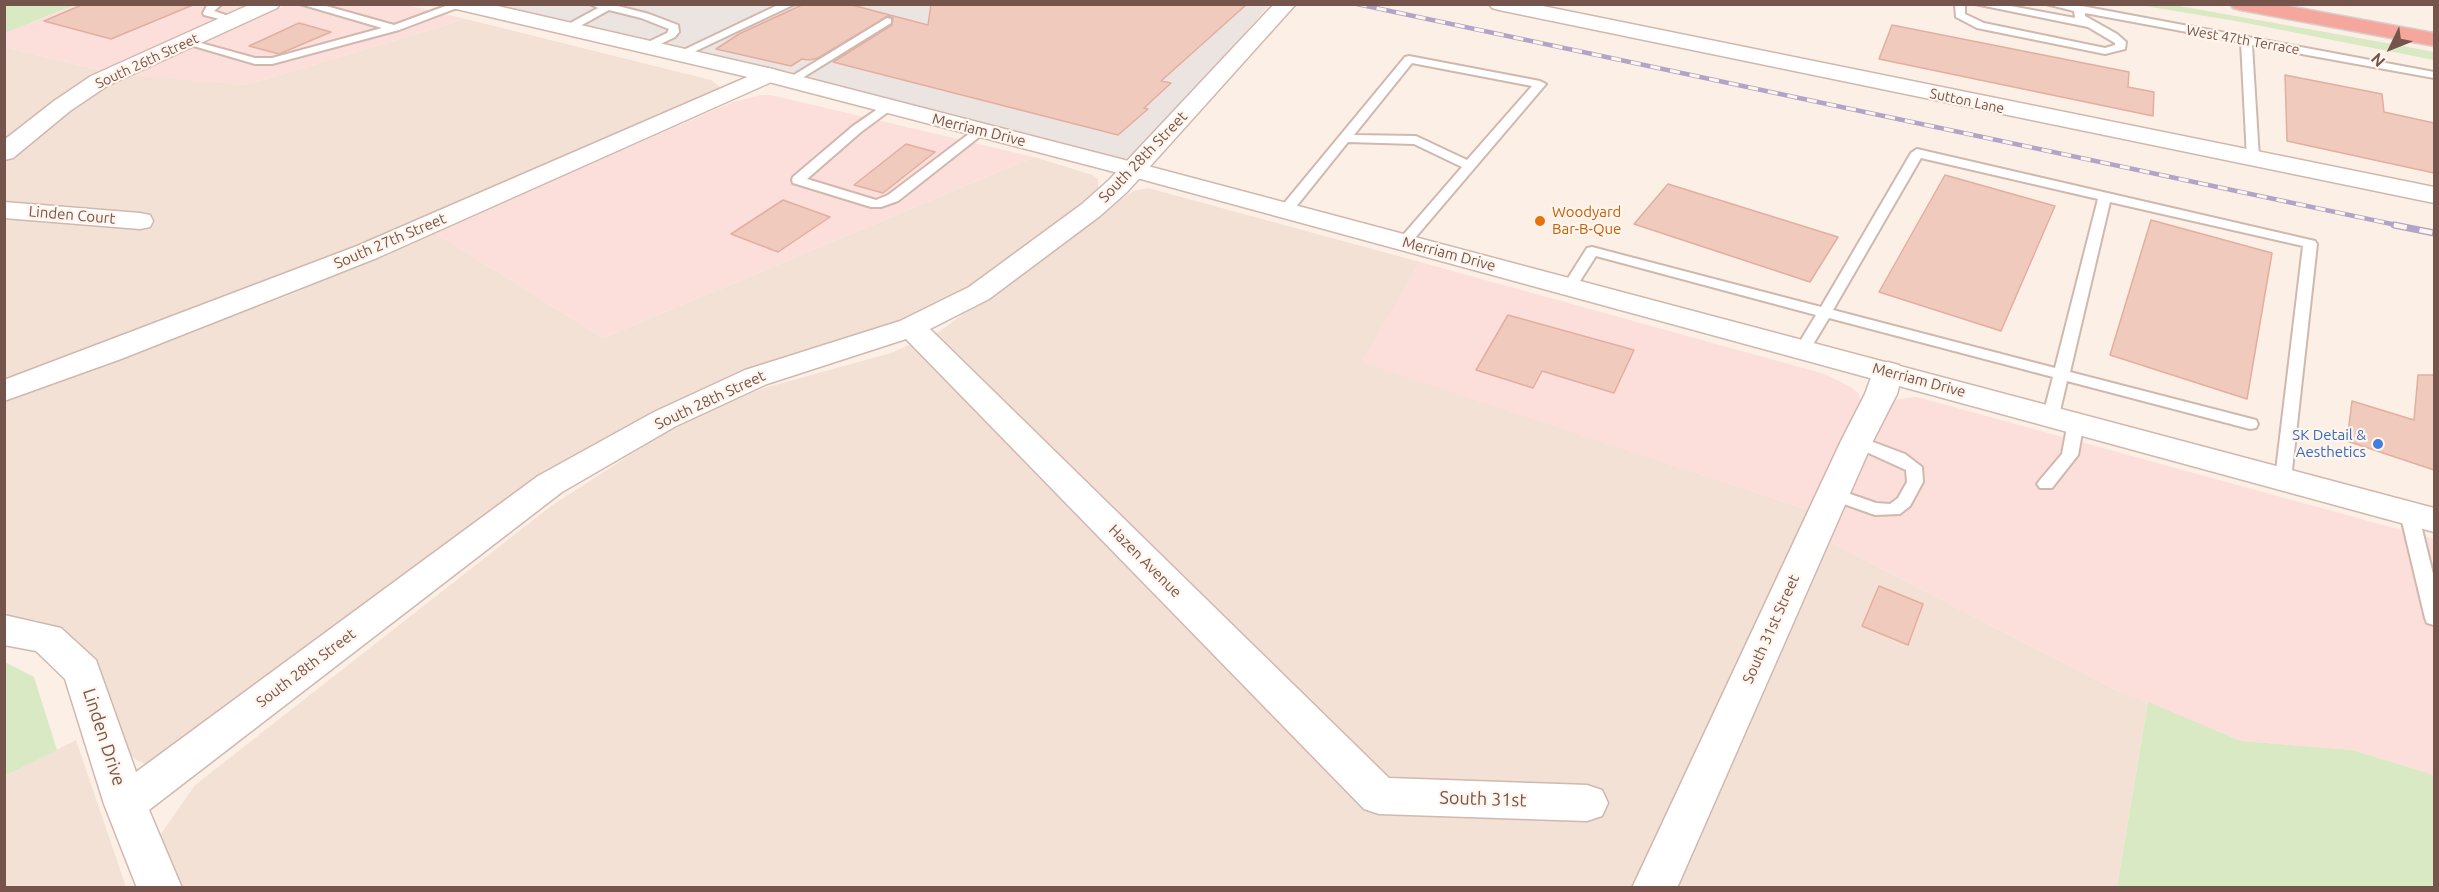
<!DOCTYPE html>
<style>
body{margin:0}
#map{position:relative;width:2439px;height:892px;overflow:hidden;background:#fcf0e6;font-family:Ubuntu,sans-serif}
canvas{display:block}
.frame{position:absolute;inset:0;border:6px solid #75544b;pointer-events:none}
.north{position:absolute;left:2361px;top:18px;width:60px;height:60px;-webkit-text-stroke:4px #fff5ec;paint-order:stroke;rotate:227deg;font-size:16px;font-weight:700;line-height:24px;text-align:center;color:#75544b}
.north::after{content:'';display:block;margin:auto;width:21px;height:27px;background:#75544b;clip-path:polygon(50% 0,100% 100%,50% 72%,0 100%)}
</style>
<div id="map">
<canvas width="2439" height="892"></canvas>
<div class="frame"></div>
<div class="north">N</div>
</div>
<script>
const g = document.querySelector('canvas').getContext('2d');
g.lineJoin = 'round';
function paint(path, color) { g.fillStyle = color; g.fill(path, 'evenodd'); }
const poly = rows => new Path2D(rows.map(r => 'M' + r).join(''));
function stroke(path, color, width, dash) { g.strokeStyle = color; g.lineWidth = width; g.lineCap = dash ? 'butt' : 'round'; g.setLineDash(dash || []); g.stroke(path); }
function drawText(font, color, halo, rows, align = 'center') {
  g.font = font + ' Ubuntu,sans-serif'; g.lineWidth = 4.5; g.setLineDash([]); g.textBaseline = 'middle'; g.strokeStyle = halo; g.fillStyle = color; for (const [text, x, y, turn = 0] of rows) {
    g.save(); g.translate(x, y); g.rotate((+turn || 0) * Math.PI / 180); g.textAlign = isNaN(turn) ? turn : align; if (halo) g.strokeText(text, 0, 0); g.fillText(text, 0, 0); g.restore();
  }
}
const residential = poly([
 [466,19,711,80,720,87,720,91,380,241,5,386,5,47,107,72,246,85],
 [1034,157,1093,175,1098,179,1099,191,975,289,934,310,709,391,162,760,147,764,138,761,127,753,94,658,60,630,35,620,5,620,5,399,284,297,434,232,603,338],
 [1148,188,1420,262,1362,362,1814,512,1641,887,174,888,158,838,195,785,551,506,661,435,698,416,764,388,891,353,940,331,1122,198,1133,191],
 [1828,541,2118,691,2148,702,2117,887,1676,888],
 [76,740,126,887,5,888,5,776]
]);
const commercial = poly([
 [72,5,261,5,107,72,5,47,4,33,74,6],
 [286,5,406,5,466,19,246,85,126,75],
 [761,95,771,95,1034,157,603,338,434,232,733,102],
 [1420,262,1825,374,1851,387,1859,394,1860,401,1814,512,1361,362],
 [1917,397,2434,539,2434,775,2353,750,2241,741,2118,691,1828,541,1888,407,1893,400]
]);
const industrial = poly([
 [478,5,1269,5,1142,152,1126,158,1114,158]
]);
const green = poly([
 [5,4,72,4,75,5,5,33],
 [2139,5,2174,5,2403,46,2434,52,2434,60,2241,22],
 [5,662,34,677,57,750,5,776],
 [2148,702,2241,741,2353,750,2434,775,2434,887,2117,887]
]);
const building = poly([
 [84,4,193,4,193,5,111,39,44,21,84,4],
 [804,4,848,4,928,25,931,4,1247,4,1161,81,1171,83,1144,108,1148,109,1118,135,833,62,892,25,893,18,888,16,818,58,809,60,802,59,791,66,716,49,739,34,804,4],
 [299,23,331,32,279,54,249,46,299,23],
 [1892,25,2129,72,2128,87,2154,92,2153,116,1879,59,1892,25],
 [2285,75,2382,94,2384,112,2434,123,2434,173,2287,141,2285,75],
 [906,144,935,152,883,193,854,185,906,144],
 [1945,175,2055,206,2001,331,1879,292,1945,175],
 [1668,184,1838,237,1810,282,1634,224,1668,184],
 [783,200,830,217,778,252,731,234,783,200],
 [2151,220,2272,253,2247,399,2110,355,2151,220],
 [1508,315,1634,350,1614,393,1542,371,1533,388,1476,370,1508,315],
 [2418,375,2434,375,2434,470,2347,441,2352,401,2414,420,2418,375],
 [1879,586,1923,604,1908,645,1862,626,1879,586]
]);
const lane = poly([
 [208,4,222,4,214,11,240,20,235,23,204,15,203,13,208,4],
 [300,4,319,4,394,25,451,4,465,5,399,30,272,64,255,64,180,42,186,39,255,58,272,58,382,28,300,4],
 [590,4,610,4,649,14,678,25,679,32,675,37,650,49,642,49,642,45,667,33,669,29,641,18,609,10,571,31,563,31,563,27,598,8,590,4],
 [780,4,795,4,683,57,679,58,673,55,780,4],
 [1955,4,1965,4,1965,14,1984,23,2105,48,2115,45,2115,43,2088,27,1975,4,2000,4,2075,18,2074,11,2046,4,2071,4,2434,72,2434,78,2252,45,2259,158,2253,162,2247,158,2241,42,2085,13,2085,16,2117,34,2126,42,2125,49,2105,54,1977,28,1956,17,1955,4],
 [887,18,891,19,891,23,794,83,786,83,784,81,887,18],
 [1409,56,1540,81,1546,84,1409,245,1399,245,1397,242,1462,167,1414,144,1348,142,1291,213,1281,213,1279,210,1281,207,1405,57,1409,56],
 [1412,63,1532,86,1467,160,1416,136,1354,135,1412,63],
 [888,102,892,103,892,109,861,132,807,179,876,200,888,195,978,127,986,127,988,130,898,201,881,207,871,207,793,183,792,180,793,177,853,126,888,102],
 [1917,149,2315,241,2317,244,2291,479,2289,483,2277,483,2275,479,2303,246,2110,202,2070,372,2256,420,2258,424,2256,428,2250,429,2067,381,2059,415,2057,419,2051,420,2045,419,2043,415,2053,377,1829,318,1809,351,1799,351,1796,348,1816,315,1596,256,1575,289,1565,289,1563,286,1587,248,1592,247,1821,307,1911,153,1917,149],
 [1921,158,2098,199,2055,368,1833,310,1921,158],
 [2076,417,2082,418,2084,422,2078,455,2052,488,2040,488,2037,484,2040,480,2062,454,2068,422,2070,418,2076,417],
 [1857,436,1905,454,1922,467,1923,482,1910,506,1900,514,1875,515,1827,498,1824,494,1827,490,1833,488,1876,503,1890,504,1898,498,1907,482,1906,470,1851,445,1849,441,1851,437,1857,436],
 [2409,507,2415,509,2418,513,2434,578,2434,625,2427,623,2425,618,2400,513,2403,509,2409,507]
]);
const street = poly([
 [251,4,280,4,277,8,107,86,70,111,13,158,4,160,4,140,54,101,91,76,251,4],
 [1274,4,1296,4,1127,192,1100,216,989,299,930,329,1389,778,1587,785,1602,790,1608,803,1602,816,1587,821,1379,814,1364,809,906,339,767,384,676,426,562,492,149,810,182,888,137,888,104,804,65,679,36,651,4,645,4,615,61,628,96,660,136,772,538,476,654,412,745,370,900,321,969,287,1082,204,1109,180,1274,4],
 [1489,4,1533,4,2434,187,2434,203,1499,10,1492,8,1489,4],
 [768,68,776,70,779,75,776,80,377,258,121,359,4,401,4,380,357,246,768,68],
 [4,202,140,213,150,215,153,221,150,227,140,229,4,218,4,202],
 [1888,362,1899,365,1903,372,1897,394,1873,441,1677,888,1632,888,1841,441,1865,394,1873,372,1877,365,1888,362]
]);
const secondary = poly([
 [449,4,489,4,768,68,1144,165,2434,508,2434,532,1126,175,765,81,452,8,449,4]
]);
const highway = poly([
 [2230,4,2277,4,2434,33,2434,46,2240,10,2233,8,2230,4]
]);
const railFar1 = poly([
 [1357,4,2401,226]
]);
const rail = poly([
 [2394,225,2434,233]
]);
const markers = [
 [1540,221,6,"#e8710a"],
 [2378,444,6,"#3f7fe0"]
];
const farStreetnames = [
 ["West 47th Terrace",2243,40,10],
 ["South 26th Street",147,61,-25],
 ["Sutton Lane",1967,101,12]
];
const streetNames = [
 ["Merriam Drive",979,130,14],
 ["South 28th Street",1143,157,-46],
 ["Linden Court",72,215,5],
 ["South 27th Street",390,241,-23],
 ["Merriam Drive",1449,254,15],
 ["Merriam Drive",1919,380,15],
 ["South 28th Street",710,400,-25],
 ["Hazen Avenue",1145,561,45],
 ["South 31st Street",1771,629,-66],
 ["South 28th Street",306,668,-37]
];
const foodNames = [
 ["Woodyard",1552,212],
 ["Bar-B-Que",1552,229]
];
const shopNames = [
 ["SK Detail &",2366,435],
 ["Aesthetics",2366,452]
];
const nearStreetnames = [
 ["Linden Drive",104,737,72],
 ["South 31st",1483,799,2]
];
paint(residential, '#f3e1d5');
paint(commercial, '#fcdfda');
paint(industrial, '#ece4e0');
paint(green, '#d9e9c4');
paint(building, '#f1cabe');
stroke(building, '#e3ae9f', 1.5);
stroke(lane, '#d0b8af', 4);
stroke(street, '#d0b8af', 3);
stroke(secondary, '#d2b7ad', 3);
stroke(highway, '#d8cfcd', 3);
paint(lane, '#fff');
paint(street, '#fff');
paint(secondary, '#fff');
paint(highway, '#f5a79e');
stroke(railFar1, '#b1a4c6', 4.5);
stroke(rail, '#b1a4c6', 7);
stroke(railFar1, '#fff5ec', 3, [10]);
stroke(rail, '#fff5ec', 4.5, [13]);
for (const [x, y, r, color] of markers) { const dot = new Path2D(); dot.arc(x, y, r, 0, 2 * Math.PI); g.fillStyle = color; g.fill(dot); stroke(dot, '#fff5ec', 2); }
drawText('14px', '#75544b', '#fff5ec', farStreetnames);
drawText('15px', '#75544b', '#fff5ec', streetNames);
drawText('15px', '#c56008', '#fff5ec', foodNames, 'left');
drawText('15px', '#366cbe', '#fff5ec', shopNames, 'right');
drawText('18px', '#75544b', '#fff5ec', nearStreetnames);
</script>
